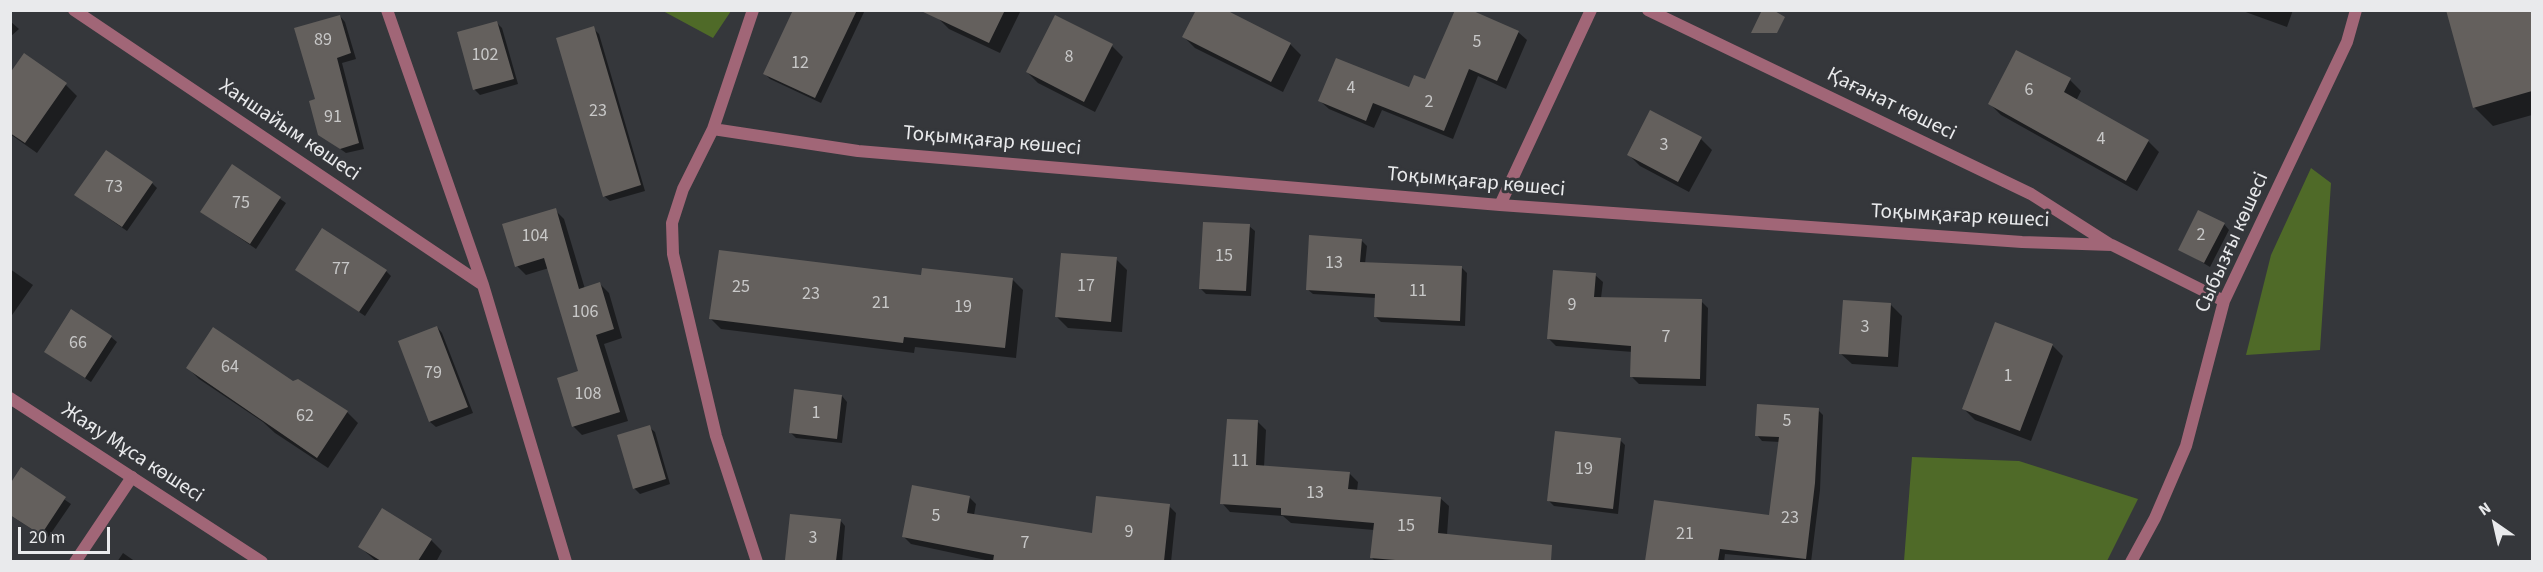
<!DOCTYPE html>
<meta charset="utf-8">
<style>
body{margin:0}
#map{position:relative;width:2543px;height:572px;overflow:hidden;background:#35373b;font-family:"Source Sans 3",sans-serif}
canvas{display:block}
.frame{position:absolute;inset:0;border:12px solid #e9eaec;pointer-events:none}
.north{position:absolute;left:2465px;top:494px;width:60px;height:60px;-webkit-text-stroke:4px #35373b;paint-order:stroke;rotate:326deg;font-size:16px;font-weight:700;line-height:24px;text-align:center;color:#e9eaec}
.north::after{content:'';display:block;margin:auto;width:21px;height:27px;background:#e9eaec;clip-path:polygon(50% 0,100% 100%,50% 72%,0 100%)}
.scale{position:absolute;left:18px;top:527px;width:92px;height:27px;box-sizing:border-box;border:3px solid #e9eaec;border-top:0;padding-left:8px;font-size:18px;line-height:21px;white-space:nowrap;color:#e9eaec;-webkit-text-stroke:4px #35373b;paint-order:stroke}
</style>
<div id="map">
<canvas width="2543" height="572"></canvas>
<div class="frame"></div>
<div class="north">N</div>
<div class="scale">20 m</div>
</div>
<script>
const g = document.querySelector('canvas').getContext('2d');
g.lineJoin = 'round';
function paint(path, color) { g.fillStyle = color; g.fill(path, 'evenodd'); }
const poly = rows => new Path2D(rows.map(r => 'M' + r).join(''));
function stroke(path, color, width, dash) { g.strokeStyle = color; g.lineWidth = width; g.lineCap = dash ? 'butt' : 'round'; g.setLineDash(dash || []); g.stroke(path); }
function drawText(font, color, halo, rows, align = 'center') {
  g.font = font + ' "Source Sans 3",sans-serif'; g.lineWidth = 6; g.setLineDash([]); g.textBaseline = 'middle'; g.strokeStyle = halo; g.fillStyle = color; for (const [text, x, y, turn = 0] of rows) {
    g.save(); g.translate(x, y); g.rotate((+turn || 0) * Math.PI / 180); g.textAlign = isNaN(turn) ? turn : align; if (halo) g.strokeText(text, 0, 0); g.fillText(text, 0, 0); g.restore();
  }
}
const green = poly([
 [663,11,731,11,713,38],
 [2311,168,2331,183,2320,350,2246,355,2271,255],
 [1912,457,2019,461,2138,499,2107,561,1904,561]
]);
const shadow = poly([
 [795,10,865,10,821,103,770,79,765,74],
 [942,10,1021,10,1000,53,949,29,938,18],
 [2240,10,2293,10,2287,27],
 [2448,10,2532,10,2532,115,2493,126,2474,107],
 [340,16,345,22,356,59,342,63,364,149,346,153,319,134,317,100],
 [10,21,19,29,10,37],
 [497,23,502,28,518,84,480,95,475,90,459,33],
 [593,28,599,34,645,191,610,201,604,196],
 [1518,32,1527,40,1506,89,1478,76,1453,139,1382,110,1374,128,1329,109,1320,101,1410,89],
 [1184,37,1290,44,1301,55,1283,92,1195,48],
 [1112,46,1123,57,1095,112,1038,83,1027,72],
 [10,75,66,85,77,96,37,153,10,134],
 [2070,80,2081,91,2076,101,2148,141,2159,152,2137,191,2001,115,1990,104],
 [1701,139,1712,150,1689,192,1640,166,1629,155],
 [232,166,286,203,256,249,202,212],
 [152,183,157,188,127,231,82,200],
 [555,210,564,219,585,289,600,284,609,293,622,338,604,344,628,421,582,435,573,426,580,372,549,268,526,275,517,266],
 [2224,224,2229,230,2210,267,2180,249],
 [1249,226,1255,231,1251,296,1206,294,1200,288],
 [1361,240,1367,246,1365,264,1462,268,1467,273,1465,326,1381,322,1375,316,1376,298,1313,294,1307,289],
 [1116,259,1127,270,1122,332,1068,328,1057,317],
 [10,269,33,285,10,318],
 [297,270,386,271,391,276,365,316],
 [1595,275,1603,282,1601,298,1701,301,1708,308,1706,386,1639,384,1632,377,1633,352,1556,346,1549,339],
 [923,276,1012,279,1023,290,1016,358,915,347,914,353,721,329,710,318],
 [1891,305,1902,316,1898,367,1852,364,1840,353],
 [437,327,442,333,473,413,436,427,430,422,399,342],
 [111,337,117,342,91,382,45,352],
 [2052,345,2063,356,2031,441,1975,420,1964,409],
 [188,368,293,382,347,412,358,423,328,468,275,433,263,422,199,379],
 [842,396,847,402,842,443,796,438,790,432],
 [1818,410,1823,415,1820,490,1811,562,1725,554,1724,562,1647,562,1655,501,1771,517,1780,442,1762,441,1757,435],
 [1257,421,1266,430,1264,467,1349,473,1358,482,1357,491,1440,498,1449,506,1447,535,1518,550,1517,562,1376,562,1372,558,1374,530,1291,523,1283,516,1230,512,1222,503],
 [649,427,655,432,670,484,640,494,634,488],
 [1620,440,1625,445,1618,514,1554,506,1549,501],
 [22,470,71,504,47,539,10,515],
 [969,497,976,504,974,515,1093,535,1169,506,1176,513,1171,562,995,562,911,544,904,537],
 [840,520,845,526,842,562,787,559],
 [431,540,442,551,436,562,377,562,360,547],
 [123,553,136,562,117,562]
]);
const building = poly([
 [793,10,857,10,815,98,763,74],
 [919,10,1005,10,989,43],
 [1196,10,1226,10,1291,43,1271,82,1182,37],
 [1455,10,1471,10,1519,31,1497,81,1469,69,1444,131,1373,103,1366,121,1318,101,1336,58,1409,87,1414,75,1425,79],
 [1762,10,1773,10,1785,17,1777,33,1751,33],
 [2446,10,2532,10,2532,91,2473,108],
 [340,15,351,53,337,58,359,143,340,149,318,135,309,101,315,99,294,28],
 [1055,15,1113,44,1084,102,1026,72],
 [497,21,514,79,473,90,457,32],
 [594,26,641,185,603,197,556,38],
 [2016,50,2071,78,2064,92,2149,140,2126,181,1988,104],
 [24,53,67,83,25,143,10,133,10,73],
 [1650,110,1702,137,1678,182,1627,155],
 [106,150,153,182,122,227,74,195],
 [232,164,281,197,250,244,200,212],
 [556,208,579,289,600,282,614,329,596,335,620,412,572,427,557,378,578,371,544,258,515,267,502,224],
 [2198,210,2225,223,2204,263,2178,250],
 [1203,222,1250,224,1246,291,1199,289],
 [322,228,387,270,359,312,295,270],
 [1309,235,1362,239,1360,262,1462,266,1460,321,1374,317,1375,294,1306,290],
 [719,250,921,275,922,268,1013,278,1005,348,904,337,903,343,709,319],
 [1061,253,1117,257,1111,322,1055,317],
 [1553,270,1596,273,1594,297,1702,299,1700,379,1630,377,1631,346,1547,339],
 [1843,300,1891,303,1888,357,1839,354],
 [71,309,112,336,85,378,44,352],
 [1995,322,2053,344,2020,431,1962,409],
 [437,326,468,407,429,422,398,341],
 [213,327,293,381,298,379,348,411,317,458,186,368],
 [794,389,842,395,837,439,789,433],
 [1757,404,1819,408,1815,483,1806,559,1720,549,1718,561,1645,561,1654,500,1769,515,1779,437,1755,436],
 [1227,419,1258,420,1256,465,1350,472,1348,489,1441,497,1438,533,1552,545,1551,561,1408,561,1370,558,1374,523,1281,515,1281,508,1220,504],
 [650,425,666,479,633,489,617,435],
 [1555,431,1621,438,1613,509,1547,501],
 [21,467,66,497,41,535,10,515,10,484],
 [912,485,970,496,967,513,1092,533,1096,496,1170,504,1164,561,993,561,994,555,902,537],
 [382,508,432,539,418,561,381,561,358,547],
 [790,514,841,519,836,561,785,560]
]);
const service = poly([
 [75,562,132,477]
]);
const minor = poly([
 [74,10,483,285],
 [387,10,483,285,566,562],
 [753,10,713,129,683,189,672,223,673,254,716,436,757,562],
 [1648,10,2031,194,2111,245],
 [713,129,858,151,1500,205,2022,242,2112,245,2224,301],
 [1500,205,1591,10],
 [2131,562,2155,518,2186,446,2224,301,2347,42,2356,10]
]);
const tertiary = poly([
 [10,398,262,562]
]);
const numberNames = [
 ["89",323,41],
 ["5",1477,43],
 ["102",485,56],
 ["8",1069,58],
 ["12",800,64],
 ["4",1351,89],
 ["6",2029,91],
 ["2",1429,103],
 ["23",598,112],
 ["91",333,118],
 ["4",2101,140],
 ["3",1664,146],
 ["73",114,188],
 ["75",241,204],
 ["2",2201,236],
 ["104",535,237],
 ["15",1224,257],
 ["13",1334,264],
 ["77",341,270],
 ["17",1086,287],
 ["25",741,288],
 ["11",1418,292],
 ["23",811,295],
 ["21",881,304],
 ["9",1572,306],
 ["19",963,308],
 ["106",585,313],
 ["3",1865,328],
 ["7",1666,338],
 ["66",78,344],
 ["64",230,368],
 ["79",433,374],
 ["1",2008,377],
 ["108",588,395],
 ["1",816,414],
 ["62",305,417],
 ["5",1787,422],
 ["11",1240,462],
 ["19",1584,470],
 ["13",1315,494],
 ["5",936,517],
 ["23",1790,519],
 ["15",1406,527],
 ["9",1129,533],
 ["21",1685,535],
 ["3",813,539],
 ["7",1025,544]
];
const streetNames = [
 ["Қағанат көшесі",1891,105,26],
 ["Ханшайым көшесі",289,131,34],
 ["Тоқымқағар көшесі",992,142,5],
 ["Тоқымқағар көшесі",1476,183,5],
 ["Тоқымқағар көшесі",1960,217,3],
 ["Сыбызғы көшесі",2233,243,-66],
 ["Жаяу Мұса көшесі",132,454,33]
];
paint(green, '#4f6a28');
paint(shadow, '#0007');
paint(building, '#64605d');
stroke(service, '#a16677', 12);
stroke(minor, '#a16677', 12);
stroke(tertiary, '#a16677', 12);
drawText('18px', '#c8c8c8', null, numberNames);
drawText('21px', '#e9eaec', '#35373b', streetNames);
</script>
